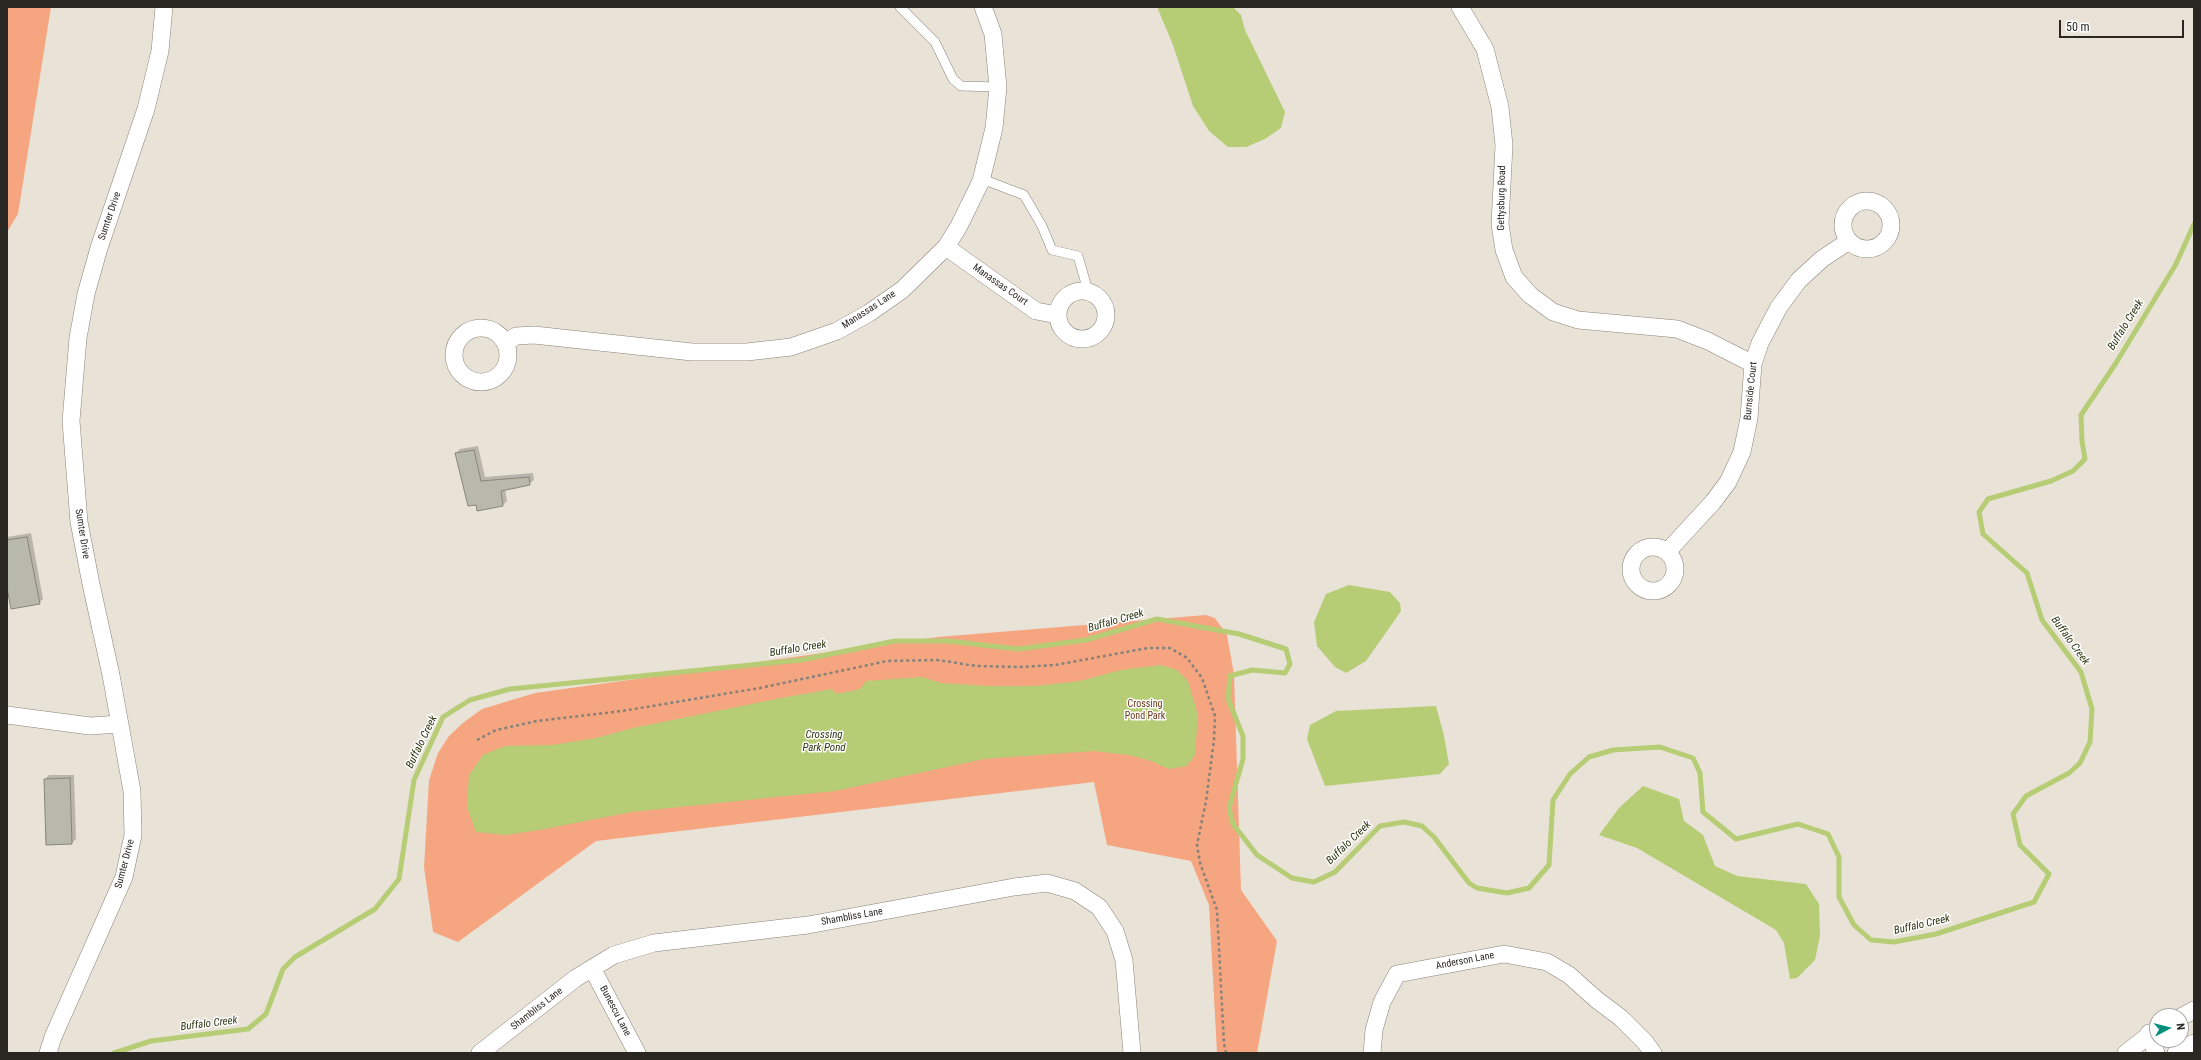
<!DOCTYPE html>
<style>
body{margin:0}
#map{position:relative;width:2201px;height:1060px;overflow:hidden;background:#e9e3d7;font-family:"Roboto Condensed",sans-serif}
canvas{display:block}
.frame{position:absolute;inset:0;border:8px solid #2a2723;pointer-events:none}
.north{position:absolute;left:2149px;top:1008px;width:40px;height:40px;box-sizing:border-box;background:#fff;border:1px solid #aaa9a7;border-radius:50%;rotate:83deg;font-size:11px;font-weight:700;line-height:16px;text-align:center;color:#2a2723}
.north::after{content:'';display:block;margin:auto;width:14px;height:18px;background:#04907a;clip-path:polygon(50% 0,100% 100%,50% 72%,0 100%)}
.scale{position:absolute;left:2059px;top:20px;width:125px;height:18px;box-sizing:border-box;border:2px solid #2a2723;border-top:0;padding-left:5px;font-size:12px;line-height:14px;white-space:nowrap;color:#2a2723;-webkit-text-stroke:3px #fff;paint-order:stroke}
</style>
<div id="map">
<canvas width="2201" height="1060"></canvas>
<div class="frame"></div>
<div class="north">N</div>
<div class="scale">50 m</div>
</div>
<script>
const g = document.querySelector('canvas').getContext('2d');
g.lineJoin = 'round';
function paint(path, color) { g.fillStyle = color; g.fill(path, 'evenodd'); }
const poly = rows => new Path2D(rows.map(r => 'M' + r).join(''));
function stroke(path, color, width, dash) { g.strokeStyle = color; g.lineWidth = width; g.lineCap = dash ? 'butt' : 'round'; g.setLineDash(dash || []); g.stroke(path); }
function drawText(font, color, halo, rows, align = 'center') {
  g.font = font + ' "Roboto Condensed",sans-serif'; g.lineWidth = 3; g.setLineDash([]); g.textBaseline = 'middle'; g.strokeStyle = halo; g.fillStyle = color; for (const [text, x, y, turn = 0] of rows) {
    g.save(); g.translate(x, y); g.rotate((+turn || 0) * Math.PI / 180); g.textAlign = isNaN(turn) ? turn : align; if (halo) g.strokeText(text, 0, 0); g.fillText(text, 0, 0); g.restore();
  }
}
const green = poly([
 [7,7,51,7,18,214,7,232],
 [1206,615,1215,618,1227,635,1234,675,1241,890,1277,941,1257,1053,1217,1053,1209,905,1191,861,1107,845,1094,782,596,841,458,942,433,932,424,867,429,780,438,753,449,736,464,722,482,709,535,693,938,637]
]);
const water = poly([
 [1157,7,1233,7,1241,15,1245,30,1285,112,1281,128,1265,139,1246,147,1228,147,1209,131,1193,106,1173,45],
 [1349,585,1390,592,1400,603,1401,611,1366,661,1346,673,1335,667,1317,646,1314,622,1326,594],
 [1161,665,1177,670,1188,681,1198,715,1195,755,1187,766,1169,769,1151,761,1129,755,1094,751,984,759,835,791,631,812,545,829,506,835,476,832,467,807,469,775,483,755,505,746,552,745,596,738,633,728,781,698,832,689,835,693,842,693,860,689,866,681,922,677,941,683,988,686,1035,686,1080,681,1121,670],
 [1436,706,1444,736,1449,764,1440,774,1325,786,1307,739,1310,725,1336,711],
 [1643,786,1679,799,1684,821,1703,835,1715,866,1737,876,1806,884,1819,904,1820,936,1815,960,1797,978,1790,979,1784,943,1776,930,1637,848,1599,835,1619,808]
]);
const shadow = poly([
 [478,446,485,477,533,473,534,480,529,484,505,489,507,501,503,505,476,504,456,453,460,449],
 [31,533,43,599,39,603,7,582,7,537],
 [49,775,74,775,76,839,72,843,45,779]
]);
const stream = poly([
 [114,1053,151,1041,248,1029,266,1014,283,969,295,957,375,909,399,879,414,780,443,717,470,700,510,689,801,660,895,641,948,641,1018,649,1086,640,1157,619,1239,634,1286,649,1290,664,1285,673,1252,670,1230,676,1228,699,1243,736,1243,759,1229,808,1233,824,1257,855,1292,878,1314,882,1335,872,1380,826,1404,822,1422,826,1434,837,1469,883,1477,888,1507,893,1529,888,1549,865,1553,800,1570,774,1589,757,1613,750,1660,747,1693,758,1700,773,1703,812,1736,839,1798,824,1828,834,1839,857,1839,897,1854,925,1871,940,1894,942,1936,934,2034,902,2049,874,2020,845,2013,814,2026,796,2069,773,2080,763,2090,742,2092,709,2081,672,2042,620,2027,573,1983,534,1979,512,1988,499,2051,481,2073,471,2085,459,2082,441,2081,415,2116,363,2176,264,2194,224]
]);
const building = poly([
 [474,450,481,481,529,477,530,485,501,491,503,506,477,511,476,505,468,506,455,453,474,450],
 [27,537,40,604,11,609,7,588,7,540,27,537],
 [70,778,72,844,46,845,44,779,70,778]
]);
const path = poly([
 [477,740,496,730,537,721,622,711,760,688,887,661,938,660,976,666,1020,667,1055,665,1148,648,1170,648,1187,658,1202,678,1215,716,1214,740,1206,801,1197,845,1200,863,1217,910,1224,1044,1226,1053]
]);
const lane = poly([
 [900,7,935,42,953,79,961,86,998,87],
 [982,179,1024,195,1042,226,1052,250,1078,256,1088,291]
]);
const street = poly([
 [1460,7,1485,49,1500,107,1504,145,1500,224,1504,250,1514,277,1530,295,1553,312,1578,320,1677,329,1708,341,1753,364],
 '1843 225a24 24 0 1 1 48 0a24 24 0 1 1-48 0Z',
 [946,247,1036,311,1058,315],
 '1058 315a24 24 0 1 1 48 0a24 24 0 1 1-48 0Z',
 '454 355a27 27 0 1 1 54 0a27 27 0 1 1-54 0Z',
 [505,343,516,336,534,335,692,352,747,352,791,347,837,331,869,313,902,290,946,247,959,226,981,181,994,128,998,87,993,34,983,7],
 '1631 569a22 22 0 1 1 44 0a22 22 0 1 1-44 0Z',
 [1667,552,1713,502,1728,482,1742,452,1749,418,1753,364,1760,343,1779,307,1799,280,1822,259,1849,241],
 [7,715,90,726,120,724],
 [592,968,637,1053],
 [2181,1017,2194,1010],
 [2149,1033,2156,1053],
 [48,1053,53,1037,124,877,133,835,132,791,111,675,91,584,79,522,71,421,78,338,86,294,99,248,146,109,160,51,164,7],
 [480,1053,576,978,614,955,654,943,808,925,1014,887,1047,883,1075,891,1099,907,1115,931,1124,960,1132,1053],
 [1372,1053,1374,1030,1382,1002,1397,974,1504,954,1547,962,1569,975,1597,1000,1621,1018,1645,1042,1653,1053],
 [2126,1053,2157,1029],
 [2176,1053,2194,1043]
]);
const streetNames = [
 ["Gettysburg Road",1502,198,-89],
 ["Sumter Drive",110,216,-71],
 ["Manassas Court",1000,285,35],
 ["Manassas Lane",869,310,-33],
 ["Burnside Court",1751,391,-84],
 ["Sumter Drive",82,534,81],
 ["Sumter Drive",125,864,-75],
 ["Shambliss Lane",852,917,-10],
 ["Anderson Lane",1465,961,-11],
 ["Shambliss Lane",537,1009,-38],
 ["Bunescu Lane",615,1011,62]
];
const parkNames = [
 ["Crossing",1145,704],
 ["Pond Park",1145,716]
];
const waterNames = [
 ["Buffalo Creek",2126,325,-58],
 ["Buffalo Creek",1116,621,-16],
 ["Buffalo Creek",2070,641,54],
 ["Buffalo Creek",798,649,-9],
 ["Crossing",824,735],
 ["Park Pond",824,748],
 ["Buffalo Creek",422,742,-64],
 ["Buffalo Creek",1349,843,-44],
 ["Buffalo Creek",1922,925,-13],
 ["Buffalo Creek",209,1024,-7]
];
paint(green, '#f5a681');
paint(water, '#b6cc75');
paint(shadow, '#0003');
stroke(stream, '#b6cc75', 5);
paint(building, '#b9b8ac');
stroke(building, '#87857a', 1);
stroke(lane, '#898379', 10);
stroke(street, '#898379', 18);
stroke(path, '#868179', 2.5, [3, 3]);
stroke(lane, '#fff', 9);
stroke(street, '#fff', 17);
drawText('10px', '#2a2723', '#fff', streetNames);
drawText('10px', '#6b3519', '#fff', parkNames);
drawText('italic 11px', '#2d3511', '#fff', waterNames);
</script>
